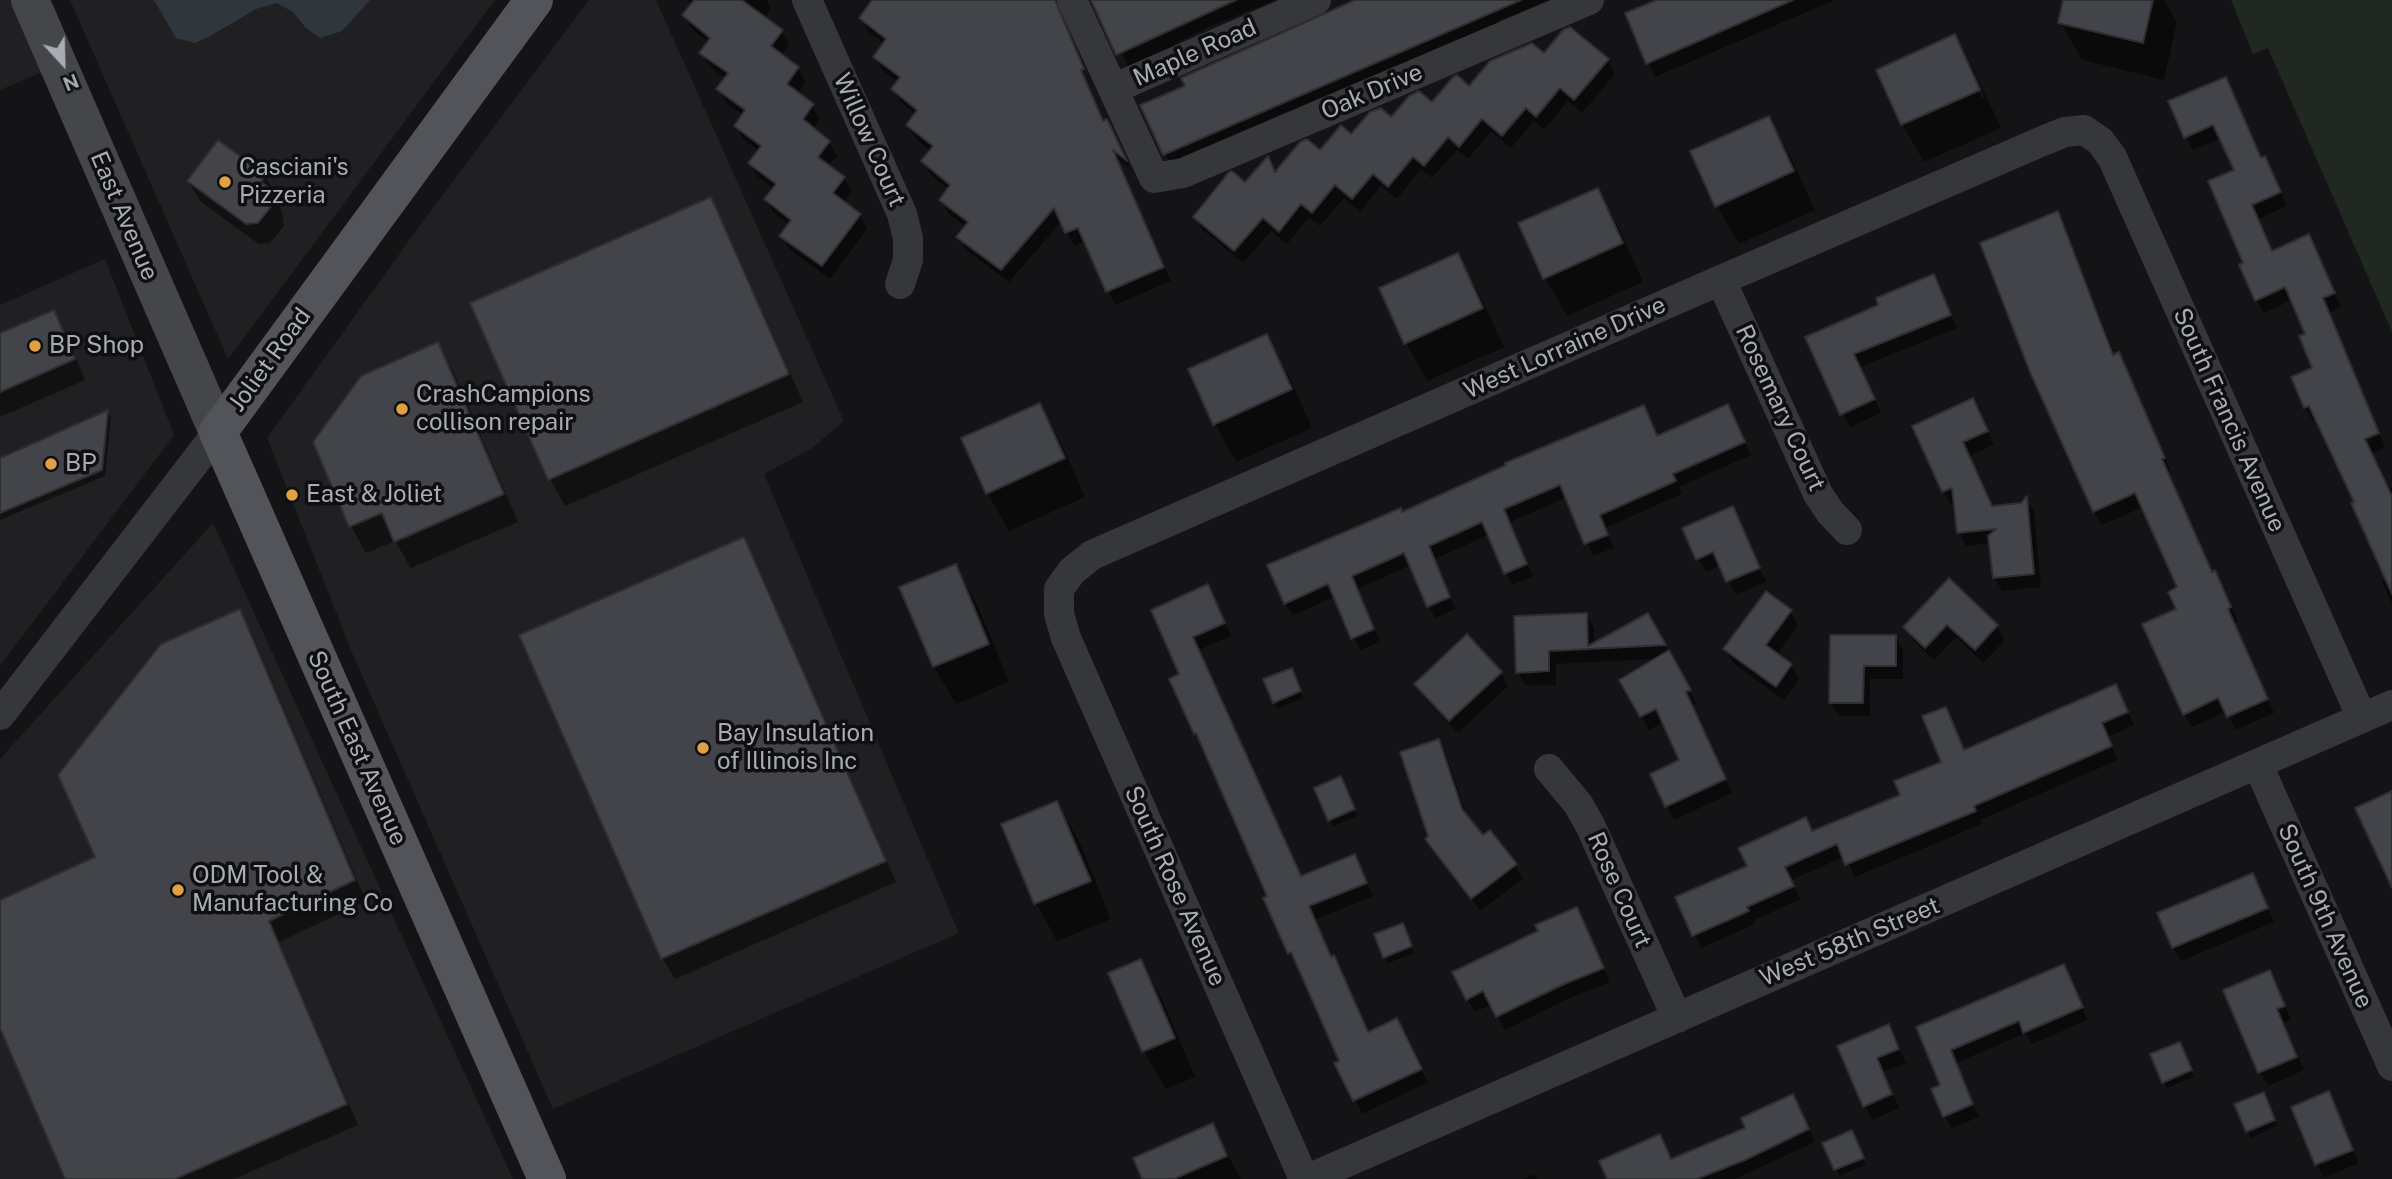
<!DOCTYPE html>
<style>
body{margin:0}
#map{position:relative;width:2392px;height:1179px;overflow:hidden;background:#141416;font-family:"Public Sans",sans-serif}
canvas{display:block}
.north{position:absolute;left:28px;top:28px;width:70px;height:70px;-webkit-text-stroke:5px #0f0f11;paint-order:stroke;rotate:158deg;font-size:19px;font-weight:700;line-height:28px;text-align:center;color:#a7acb5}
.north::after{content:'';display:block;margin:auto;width:24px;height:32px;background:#a7acb5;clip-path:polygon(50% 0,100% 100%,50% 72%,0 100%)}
</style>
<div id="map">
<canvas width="2392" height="1179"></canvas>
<div class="north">N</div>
</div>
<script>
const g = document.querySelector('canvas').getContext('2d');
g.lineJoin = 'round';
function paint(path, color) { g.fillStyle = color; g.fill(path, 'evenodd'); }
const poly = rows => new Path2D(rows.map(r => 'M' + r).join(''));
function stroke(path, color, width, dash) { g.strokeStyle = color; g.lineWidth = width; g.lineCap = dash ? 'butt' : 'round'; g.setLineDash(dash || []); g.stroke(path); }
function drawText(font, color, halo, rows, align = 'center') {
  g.font = font + ' "Public Sans",sans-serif'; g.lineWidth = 7; g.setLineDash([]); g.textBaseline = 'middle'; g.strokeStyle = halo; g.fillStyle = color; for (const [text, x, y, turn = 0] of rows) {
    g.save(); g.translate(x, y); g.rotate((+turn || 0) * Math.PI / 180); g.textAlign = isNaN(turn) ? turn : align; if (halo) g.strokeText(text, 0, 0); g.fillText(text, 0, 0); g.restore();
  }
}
const built = poly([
 [0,0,18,0,47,70,0,90],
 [70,0,495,0,228,359],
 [589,0,656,0,844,421,812,448,764,474,959,933,553,1109,353,655,267,438,421,224],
 [105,259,174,435,0,666,0,305],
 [213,523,513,1179,0,1179,0,759]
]);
const green = poly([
 [2231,0,2392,0,2392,332,2268,48,2253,54]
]);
const water = poly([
 [154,0,370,0,342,31,320,38,306,28,293,12,277,3,256,9,212,35,195,43,176,38]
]);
const shadow = poly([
 [687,0,767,0,771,8,764,18,781,31,789,45,781,56,798,68,806,82,797,94,812,106,820,119,813,129,829,142,837,156,828,166,844,178,852,192,843,203,860,215,867,229,830,279,789,249,781,236,790,225,774,213,766,200,774,189,758,177,750,163,759,151,743,139,736,126,743,115,726,103,719,89,726,79,709,66,702,53,709,43,692,29,684,15,692,4],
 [869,0,1047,0,1114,145,1125,157,1131,170,1117,158,1171,281,1115,305,1086,241,1074,246,1062,221,1009,282,966,250,959,237,966,227,949,214,941,200,949,190,931,175,923,161,931,151,916,139,908,126,916,115,901,102,893,89,898,82,883,71,875,57,885,44,869,32,861,18,873,3],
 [1098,0,1275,0,1209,27,1174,44,1175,46,1128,66],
 [1362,0,1549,0,1498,21,1501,26,1172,168,1143,106,1187,87],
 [1660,0,1835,0,1655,77,1627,14],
 [2065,0,2164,0,2177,22,2164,80,2082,60,2060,22],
 [1954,36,1976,74,2001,128,1924,162,1902,124,1878,70],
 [1971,73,1975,73,1985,97,1982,98],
 [1544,56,1608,60,1615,74,1582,113,1568,101,1544,130,1534,121,1511,148,1491,131,1468,159,1457,150,1432,178,1421,169,1397,199,1381,186,1360,212,1344,198,1320,226,1309,217,1287,244,1271,231,1243,263,1203,230,1195,217,1246,184,1268,159,1276,174,1351,136,1432,105],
 [2225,79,2262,159,2265,158,2272,172,2287,206,2258,219,2272,252,2316,250,2341,307,2330,312,2385,447,2372,453,2388,489,2392,487,2392,604,2382,581,2387,579,2356,503,2317,419,2313,421,2305,407,2314,369,2307,335,2292,300,2264,313,2256,300,2246,264,2236,171,2221,138,2193,150,2186,137],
 [1769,118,1790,156,1815,210,1739,244,1717,206],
 [265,176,277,196,275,199,282,212,284,226,270,243,259,244,201,202,189,182],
 [1597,190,1619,228,1643,282,1567,316,1545,278,1521,224],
 [710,200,725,226,803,402,565,506,550,479,473,304],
 [2057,213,2065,227,2115,356,2118,355,2126,368,2171,472,2168,473,2213,573,2222,586,2238,621,2234,623,2274,713,2236,730,2226,712,2192,727,2184,714,2178,610,2179,588,2143,507,2102,525,2094,511],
 [1457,255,1479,293,1504,347,1427,381,1406,343],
 [1934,276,1957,328,1860,367,1881,413,1850,427,1808,338,1881,306],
 [53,312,65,332,85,380,0,417,0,335],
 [1266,336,1288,374,1312,428,1236,462,1215,424],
 [438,345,453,371,518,522,411,568,395,541,366,553,351,526,315,443],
 [1973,400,1994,445,1969,456,1992,507,2021,504,2026,499,2034,511,2041,587,2002,591,1995,578,1991,543,1966,546,1959,532,1955,503,1951,505,1943,491,1914,427],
 [1039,405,1061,443,1085,497,1009,531,987,493],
 [1727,406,1751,455,1679,487,1682,494,1605,528,1614,548,1593,556,1567,497,1510,522,1533,577,1512,585,1488,535,1435,559,1450,595,1428,604,1411,565,1358,589,1380,642,1360,650,1335,596,1293,616,1285,603,1402,514,1643,407,1658,437],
 [107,412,111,417,105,476,0,520,0,460],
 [1732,508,1766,582,1736,595,1721,565,1706,572,1698,559],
 [743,539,755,559,896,882,675,979,663,959,521,636],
 [955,566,977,604,1009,682,956,704,934,667,902,588],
 [1949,581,1997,627,2005,640,1983,663,1956,637,1934,660,1913,640,1905,627],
 [1208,587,1231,636,1199,650,1301,878,1355,856,1373,896,1315,920,1332,958,1341,971,1369,1034,1404,1034,1428,1082,1362,1114,1337,1064,1341,1062,1299,965,1289,953,1270,897,1172,679,1181,675],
 [1451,598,1456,609,1435,618,1429,607],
 [239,611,251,631,366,901,279,942,358,1125,234,1179,67,1179,0,1023,0,902,97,858],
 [1790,612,1798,625,1777,655,1791,665,1799,679,1784,700,1733,663,1725,649],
 [1586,614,1594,628,1594,645,1648,615,1697,704,1692,706,1732,793,1674,820,1667,807,1652,775,1681,761,1664,722,1649,730,1621,680,1657,659,1556,664,1556,685,1526,686,1518,672],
 [1831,636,1895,637,1903,650,1903,679,1870,679,1870,716,1839,716,1831,703],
 [1501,673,1508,686,1458,733,1424,697,1416,684],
 [1295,676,1303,698,1278,708,1274,702],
 [2115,686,2134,725,2108,737,2118,760,1980,820,1982,824,1855,877,1844,857,1791,880,1800,899,1753,921,1755,924,1701,948,1677,898,1749,867,1805,819,1813,832,1902,796,1943,763,1945,709,1965,751],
 [1438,741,1446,755,1467,817,1483,838,1515,865,1523,879,1480,911,1427,839,1430,837],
 [1344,785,1357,816,1333,826,1330,820],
 [1057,803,1079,841,1111,919,1057,941,1036,903,1003,825],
 [2252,875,2274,922,2181,961,2173,947],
 [1576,909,1610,982,1570,998,1505,1030,1492,1004,1475,1012,1467,999,1540,932],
 [1406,931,1414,953,1388,963,1385,957],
 [1140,961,1162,999,1195,1077,1166,1089,1144,1052,1110,973],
 [2063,966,2088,1020,2032,1044,2026,1033,1956,1063,1979,1117,1952,1128,1944,1116,1943,1086,1919,1028],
 [2277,986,2291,1020,2283,1023,2304,1070,2268,1086,2260,1072],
 [1888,1026,1906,1063,1883,1072,1899,1108,1872,1120,1839,1047],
 [2183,1050,2194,1077,2167,1088,2164,1082],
 [2328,1093,2359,1163,2324,1178,2317,1164],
 [2266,1100,2277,1126,2251,1138,2236,1105],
 [1800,1109,1815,1142,1735,1179,1609,1179,1672,1161],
 [1212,1126,1241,1179,1144,1179],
 [1855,1138,1866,1165,1839,1176,1825,1144],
 [1534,1174,1537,1179,1523,1179]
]);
const building = poly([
 [694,0,742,0,783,30,771,46,799,67,787,84,814,104,803,119,830,141,818,157,845,177,833,193,861,214,822,266,779,236,791,220,764,199,776,184,748,163,761,146,734,126,745,110,716,89,728,73,699,53,710,38,682,15,694,0],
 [872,0,1055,0,1084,69,1081,70,1103,121,1107,119,1127,161,1113,150,1164,267,1106,292,1078,228,1065,233,1054,208,1001,270,956,237,968,222,939,200,950,185,921,161,933,146,906,125,917,110,891,89,900,77,873,57,886,39,859,18,872,0],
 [1091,0,1236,0,1116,55,1091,0],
 [1355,0,1521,0,1163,155,1140,105,1185,86,1181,78,1355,0],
 [1657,0,1793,0,1646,64,1625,13,1657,0],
 [2063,0,2153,0,2143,43,2058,23,2063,0],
 [1570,27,1609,59,1574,100,1560,88,1536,117,1526,108,1502,136,1482,119,1459,147,1448,137,1424,166,1413,157,1388,187,1373,174,1352,199,1335,185,1312,213,1301,204,1279,232,1263,218,1234,251,1193,217,1229,172,1232,171,1245,182,1268,156,1275,172,1300,142,1307,139,1320,150,1341,125,1351,134,1370,112,1381,108,1391,117,1409,96,1419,91,1432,102,1453,77,1457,75,1469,86,1490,61,1532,43,1544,53,1563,30,1570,27],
 [1955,34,1980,90,1901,125,1876,70,1955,34],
 [2226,77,2261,158,2265,156,2281,192,2252,205,2272,251,2309,234,2335,293,2323,298,2379,433,2365,439,2392,496,2392,594,2351,503,2354,502,2309,406,2304,408,2291,377,2312,368,2299,336,2305,334,2285,287,2255,301,2239,265,2243,263,2208,181,2234,170,2213,125,2184,138,2168,101,2226,77],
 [1769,116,1794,171,1715,207,1690,151,1769,116],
 [218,140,266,175,261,182,271,189,273,204,258,223,246,224,187,181,218,140],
 [1598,188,1623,243,1543,279,1518,223,1598,188],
 [711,197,789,374,548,480,470,303,711,197],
 [2058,211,2113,355,2119,352,2165,458,2162,459,2212,572,2215,570,2231,607,2228,609,2268,699,2227,717,2218,698,2183,715,2142,624,2176,609,2168,592,2177,587,2135,493,2093,512,2030,372,1980,243,2058,211],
 [1458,253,1483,308,1404,344,1379,288,1458,253],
 [1934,274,1951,315,1854,354,1875,399,1840,415,1805,337,1878,305,1876,298,1934,274],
 [54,310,75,359,0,392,0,333,54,310],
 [1267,334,1292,389,1213,425,1188,369,1267,334],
 [438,342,504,494,394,542,382,513,349,527,313,442,361,376,438,342],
 [1973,398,1988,431,1963,442,1992,506,2021,503,2027,496,2034,574,1993,578,1988,536,1996,529,1957,533,1952,488,1942,492,1912,426,1973,398],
 [1040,403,1065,458,986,494,961,438,1040,403],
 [1728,404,1745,442,1673,474,1676,481,1600,515,1608,535,1584,544,1560,485,1504,509,1527,564,1504,574,1482,522,1429,546,1450,597,1427,607,1404,553,1352,576,1374,629,1351,639,1328,584,1284,604,1267,565,1401,508,1402,512,1506,465,1505,463,1644,405,1657,436,1728,404],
 [108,410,102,470,0,513,0,458,108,410],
 [1733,506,1760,568,1726,582,1713,552,1696,560,1682,528,1733,506],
 [744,537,886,861,661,959,519,635,744,537],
 [956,564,989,644,933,667,899,587,956,564],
 [1949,578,1998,625,1975,650,1947,625,1925,648,1903,627,1949,578],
 [1208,584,1225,623,1193,637,1301,876,1355,854,1367,883,1309,906,1331,957,1334,955,1368,1032,1397,1018,1422,1069,1353,1101,1334,1063,1339,1061,1291,952,1288,954,1263,898,1267,896,1196,733,1194,734,1169,679,1179,674,1151,610,1208,584],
 [1766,591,1792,610,1766,645,1792,664,1776,687,1723,649,1766,591],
 [240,609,355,880,269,921,347,1104,175,1179,65,1179,0,1028,0,900,95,857,58,775,161,644,240,609],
 [1587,613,1588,646,1648,613,1666,645,1549,651,1549,671,1516,673,1514,616,1587,613],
 [1467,634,1502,672,1449,721,1414,684,1467,634],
 [1830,635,1896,635,1896,666,1864,666,1863,703,1829,703,1830,635],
 [1669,650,1691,690,1686,692,1726,779,1665,807,1650,774,1679,760,1656,709,1640,717,1619,680,1669,650],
 [1292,668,1301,691,1273,703,1263,679,1292,668],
 [2116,684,2128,712,2102,723,2112,746,1974,806,1976,811,1845,865,1837,844,1785,867,1794,886,1747,907,1749,911,1692,936,1675,897,1747,866,1738,848,1806,817,1812,831,1900,795,1894,781,1941,762,1922,716,1946,707,1964,750,2116,684],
 [1439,739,1462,809,1483,835,1490,830,1517,864,1471,899,1425,839,1428,836,1400,752,1439,739],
 [1341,776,1355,809,1328,821,1314,788,1341,776],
 [2392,791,2392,888,2355,808,2392,791],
 [1057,801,1091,881,1034,904,1001,824,1057,801],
 [2253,873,2268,908,2172,948,2157,913,2253,873],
 [1577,907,1604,968,1562,985,1496,1017,1483,991,1466,1000,1452,972,1538,931,1535,925,1577,907],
 [1403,923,1412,946,1383,958,1374,934,1403,923],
 [1141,959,1175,1038,1142,1052,1108,973,1141,959],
 [2064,964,2083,1007,2023,1033,2019,1021,1951,1050,1973,1104,1943,1117,1931,1089,1940,1085,1916,1027,2064,964],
 [2270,970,2285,1006,2277,1009,2297,1057,2258,1073,2223,990,2270,970],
 [1889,1024,1899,1049,1877,1058,1892,1094,1863,1107,1837,1046,1889,1024],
 [2180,1042,2192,1070,2162,1083,2150,1054,2180,1042],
 [2329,1091,2353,1150,2315,1165,2291,1107,2329,1091],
 [2264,1092,2275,1120,2246,1132,2234,1104,2264,1092],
 [1793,1094,1809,1129,1745,1160,1697,1179,1607,1179,1599,1161,1660,1134,1671,1159,1745,1128,1741,1118,1793,1094],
 [1213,1123,1227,1156,1174,1179,1142,1179,1133,1158,1213,1123],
 [1852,1130,1864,1158,1834,1170,1822,1143,1852,1130]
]);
const street = poly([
 [807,0,902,214,908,238,908,260,900,284],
 [1072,0,1154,178,1183,173,1589,0],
 [1113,89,1316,0],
 [1721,280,1818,494,1830,512,1847,530],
 [0,715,218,432],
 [2258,765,2392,1066],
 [1549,769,1578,804,1590,825,1677,1018],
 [1304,1179,1066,638,1059,614,1059,589,1072,571,1092,555,1721,280,2045,140,2065,132,2084,130,2100,141,2112,157,2362,718],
 [1308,1179,2392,705]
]);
const secondary = poly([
 [30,0,218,432]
]);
const primary = poly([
 [534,0,218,432,547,1179]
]);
const markers = [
 [225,182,7,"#e0a142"],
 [35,346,7,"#e0a142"],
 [402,409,7,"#e0a142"],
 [51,464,7,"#e0a142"],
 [292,495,7,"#e0a142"],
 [703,748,7,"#e0a142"],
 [178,890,7,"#e0a142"]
];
const streetNames = [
 ["Maple Road",1195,53,-24],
 ["Oak Drive",1372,92,-23],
 ["Willow Court",869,140,66],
 ["East Avenue",124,216,67],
 ["West Lorraine Drive",1565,348,-24],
 ["Joliet Road",270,360,-54],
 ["Rosemary Court",1780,408,65],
 ["South Francis Avenue",2229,420,66],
 ["South East Avenue",357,748,66],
 ["South Rose Avenue",1175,886,66],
 ["Rose Court",1619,890,66],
 ["South 9th Avenue",2325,916,66],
 ["West 58th Street",1850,942,-23]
];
const poiNames = [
 ["Casciani's",239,168],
 ["Pizzeria",239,196],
 ["BP Shop",49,346],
 ["CrashCampions",416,395],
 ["collison repair",416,423],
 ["BP",65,464],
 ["East & Joliet",306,495],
 ["Bay Insulation",717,734],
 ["of Illinois Inc",717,762],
 ["ODM Tool &",192,876],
 ["Manufacturing Co",192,904]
];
paint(built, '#202023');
paint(green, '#212821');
paint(water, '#2f373d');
paint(shadow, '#0007');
paint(building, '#434449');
stroke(building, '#2e2f31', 2);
stroke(street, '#36373a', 30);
stroke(secondary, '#44464a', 38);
stroke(primary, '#525459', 38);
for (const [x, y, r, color] of markers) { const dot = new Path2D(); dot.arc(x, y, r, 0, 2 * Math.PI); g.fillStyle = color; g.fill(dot); stroke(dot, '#0f0f11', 2.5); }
drawText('24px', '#a7acb5', '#0f0f11', streetNames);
drawText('24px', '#a7acb5', '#0f0f11', poiNames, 'left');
</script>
